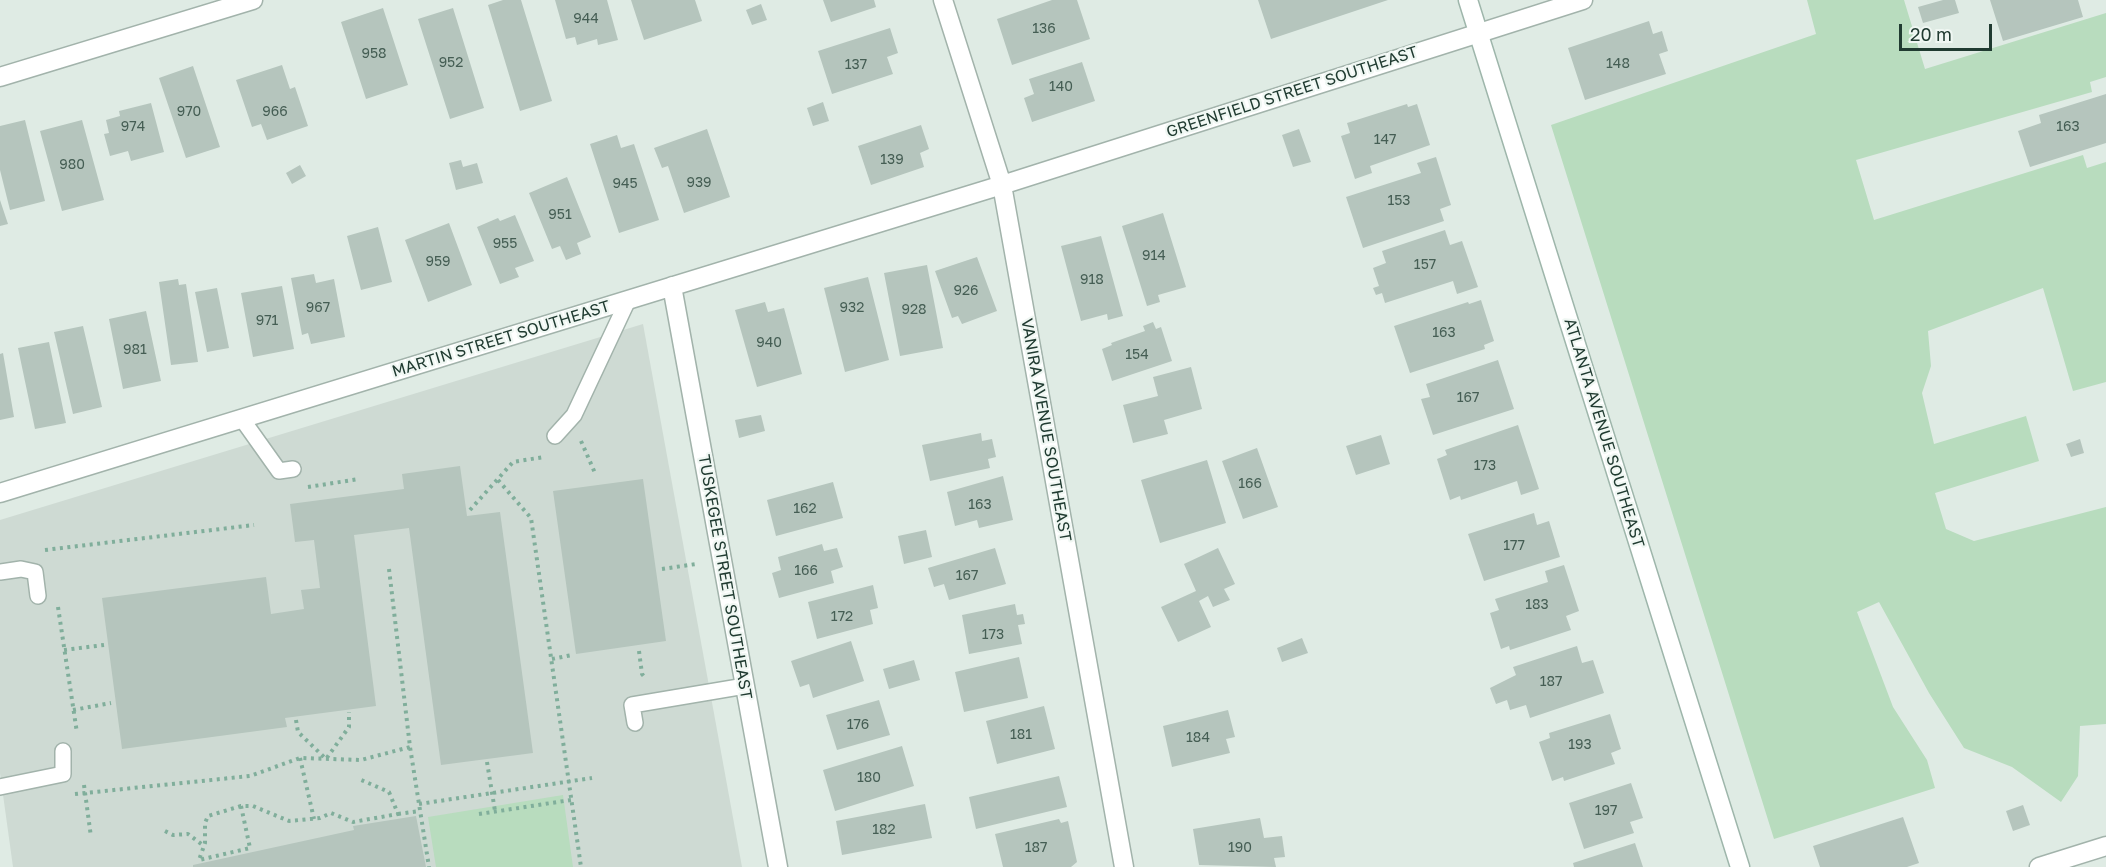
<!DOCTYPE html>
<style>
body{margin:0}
#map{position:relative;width:2106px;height:867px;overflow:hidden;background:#dfebe4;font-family:"Golos Text",sans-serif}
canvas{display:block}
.scale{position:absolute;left:1899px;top:24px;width:93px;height:27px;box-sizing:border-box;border:3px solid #203b31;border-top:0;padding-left:8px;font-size:18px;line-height:21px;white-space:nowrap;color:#203b31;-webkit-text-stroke:4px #f0f7f3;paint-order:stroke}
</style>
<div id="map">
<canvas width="2106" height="867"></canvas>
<div class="scale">20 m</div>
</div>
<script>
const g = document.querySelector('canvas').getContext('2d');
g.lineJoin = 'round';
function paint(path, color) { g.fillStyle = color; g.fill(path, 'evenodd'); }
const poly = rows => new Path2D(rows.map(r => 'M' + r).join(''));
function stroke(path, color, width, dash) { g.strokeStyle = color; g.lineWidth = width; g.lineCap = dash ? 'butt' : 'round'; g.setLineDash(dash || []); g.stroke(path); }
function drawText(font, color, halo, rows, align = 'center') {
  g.font = font + ' "Golos Text",sans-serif'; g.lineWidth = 4.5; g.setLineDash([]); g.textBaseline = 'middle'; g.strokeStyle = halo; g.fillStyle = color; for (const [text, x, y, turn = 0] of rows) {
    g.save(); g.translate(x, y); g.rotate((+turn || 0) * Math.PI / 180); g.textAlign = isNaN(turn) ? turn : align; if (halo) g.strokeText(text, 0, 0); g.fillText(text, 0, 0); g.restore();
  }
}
const built = poly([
 [643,324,742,867,13,867,0,773,0,520]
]);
const green = poly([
 [1807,0,1904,0,1925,69,2106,13,2106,77,2090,82,2092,92,1856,160,1874,220,2083,155,2087,168,2106,162,2106,382,2073,391,2043,288,1928,331,1931,366,1922,393,1934,444,2026,416,2039,461,1935,493,1946,529,1974,541,2106,507,2106,724,2080,726,2078,776,2061,802,2012,767,1964,748,1929,693,1879,602,1857,612,1893,707,1927,760,1935,788,1774,839,1551,125,1816,34],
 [563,795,573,867,436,867,428,817]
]);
const building = poly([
 [503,0,521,0,552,101,520,111,488,5],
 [555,0,607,0,618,40,598,45,597,39,577,45,575,37,566,39],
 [631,0,695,0,702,21,644,40],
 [823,0,874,0,876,7,831,22],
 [1052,0,1077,0,1090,39,1012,65,997,19],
 [1258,0,1388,0,1271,39],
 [1943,0,1955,0,1959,13,1923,23,1918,7],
 [1990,0,2078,0,2083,17,2003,41],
 [761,4,767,20,752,25,746,10],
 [383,8,408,85,366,99,341,22],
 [453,8,484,108,450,119,418,19],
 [1649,21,1653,34,1662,31,1668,51,1659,54,1666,74,1585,100,1568,48],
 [890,28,898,53,887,57,893,74,832,94,818,51],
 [1082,62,1095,101,1032,122,1024,98,1034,94,1029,79],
 [282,65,290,89,295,87,308,126,267,140,261,124,252,127,236,80],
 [193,66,220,147,186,158,159,78],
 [2106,94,2106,143,2030,167,2018,131,2041,123,2039,115],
 [823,102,829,121,813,126,807,108],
 [151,103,164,152,131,161,128,151,110,156,104,134,109,133,106,120,120,116,119,111],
 [1407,104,1408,107,1417,104,1430,145,1370,166,1372,173,1355,179,1341,136,1350,133,1347,123],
 [25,120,45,201,10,210,0,170,0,126],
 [82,120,104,200,62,211,40,131],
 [921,125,929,149,920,153,924,167,871,185,858,146],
 [707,129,730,197,684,213,668,166,662,168,654,148],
 [1299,129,1311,162,1293,167,1282,135],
 [617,135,621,148,634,144,659,220,619,233,590,144],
 [1436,157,1451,205,1440,209,1444,221,1363,248,1346,197,1421,173,1417,163],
 [461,160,463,167,477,163,483,183,456,190,449,163],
 [300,165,306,176,292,184,286,173],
 [567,177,591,237,577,243,581,254,566,260,560,246,552,249,529,193],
 [0,200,8,224,0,226],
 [1163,213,1186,287,1158,295,1160,302,1147,306,1122,226],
 [515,215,534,261,515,268,519,277,500,284,477,227,498,218,500,221],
 [449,223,472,285,428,302,405,240],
 [378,227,392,282,361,290,347,236],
 [1445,230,1450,245,1462,241,1478,287,1457,294,1453,281,1385,303,1382,293,1376,295,1373,288,1379,286,1373,268,1386,263,1382,251],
 [1101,236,1123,316,1108,320,1107,314,1081,321,1061,246],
 [977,257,997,311,962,324,958,316,952,318,935,271],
 [927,265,943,348,900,356,884,273],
 [314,274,316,283,334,279,345,337,311,344,308,333,302,335,291,278],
 [868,277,889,360,845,372,824,288],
 [178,279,179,285,186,284,198,362,171,365,159,282],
 [282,286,294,349,253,357,241,293],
 [217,288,229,348,207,352,195,292],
 [1481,300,1494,341,1484,345,1485,349,1410,373,1394,326,1468,302,1469,304],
 [765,302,768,312,784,308,802,374,757,387,735,310],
 [146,311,161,381,123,389,109,319],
 [1153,322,1156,329,1161,327,1172,361,1112,381,1102,349,1112,345,1111,343,1145,331,1143,326],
 [83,326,102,407,73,414,54,332],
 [49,342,66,423,35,429,18,348],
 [3,353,14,417,0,420,0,354],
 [1498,360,1514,409,1433,435,1421,399,1430,397,1426,384],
 [1191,367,1202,409,1164,420,1168,434,1133,443,1123,405,1158,396,1153,377],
 [761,415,765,431,739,438,735,420],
 [1518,425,1539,489,1521,495,1517,481,1461,500,1460,496,1450,500,1437,459,1447,455,1445,450],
 [981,433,982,441,992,439,996,457,988,459,990,468,930,481,922,445],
 [1381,435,1390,464,1356,475,1346,446],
 [2080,439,2084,453,2071,457,2066,444],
 [1257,448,1278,507,1243,519,1222,461],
 [1207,460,1226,523,1160,543,1141,480],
 [460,466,467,516,500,512,533,753,441,765,409,528,354,535,376,706,285,718,287,727,122,749,102,598,266,577,271,614,304,609,301,590,320,588,314,540,295,542,290,504,404,489,402,474],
 [1003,476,1013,520,979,528,977,520,955,526,947,492],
 [643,479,666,641,576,654,553,491],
 [833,482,843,518,776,536,767,500],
 [1534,513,1537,525,1549,521,1560,557,1484,581,1468,534],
 [926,530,932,557,904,564,898,536],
 [822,544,824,551,837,548,843,567,831,571,834,583,779,598,772,573,781,570,778,557],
 [995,548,1006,584,949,600,944,584,934,587,928,568],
 [1218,548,1235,584,1224,589,1230,600,1213,607,1208,596,1199,601,1211,627,1178,642,1161,607,1196,591,1184,564],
 [1564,565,1579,611,1566,616,1571,630,1510,650,1509,646,1501,649,1490,613,1499,610,1495,599,1548,582,1545,571],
 [873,585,878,608,870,610,873,624,817,639,808,602],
 [1015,604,1017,615,1023,614,1025,624,1018,625,1022,644,969,654,962,615],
 [1302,638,1308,653,1282,662,1277,648],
 [851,641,864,681,813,698,809,684,800,687,791,661],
 [1577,646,1582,663,1593,660,1604,693,1530,718,1526,705,1510,710,1507,700,1496,704,1490,688,1516,675,1513,667],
 [1019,657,1028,698,964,712,955,672],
 [914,660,920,680,889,689,883,669],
 [879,700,890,735,837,750,826,715],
 [1044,706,1055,749,997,764,986,721],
 [1228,710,1235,737,1226,739,1230,753,1172,767,1163,726],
 [1610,714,1621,749,1611,753,1615,764,1564,781,1563,777,1552,781,1539,742,1550,738,1549,733],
 [902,746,914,786,835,811,823,770],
 [1059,776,1067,807,976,829,969,797],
 [1631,783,1643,818,1630,822,1634,833,1584,849,1569,803],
 [925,804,932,838,842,855,836,821],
 [2023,805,2030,825,2013,831,2006,811],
 [416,816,426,867,193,867,193,865,354,830,353,826],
 [1903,817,1919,863,1907,867,1820,867,1813,846],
 [1260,818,1264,838,1282,836,1285,857,1274,858,1276,867,1199,865,1193,829],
 [1059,819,1061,823,1068,821,1077,862,1071,867,1003,867,995,834],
 [1635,843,1643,867,1574,867,1573,863]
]);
const path = poly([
 [581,441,595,473],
 [498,480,531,518,581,867],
 [308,487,359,479],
 [470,510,513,462,544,457],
 [45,550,254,525],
 [389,569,410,747,429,867],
 [662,569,696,564],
 [58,607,77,733],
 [64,650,104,645],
 [639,651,642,674,646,679],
 [552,659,572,655],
 [73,710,111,703],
 [296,720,298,732,326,759,349,727,349,712],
 [300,758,314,819],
 [487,762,495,811],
 [84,785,91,837],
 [75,794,250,776,300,758,361,760,410,747],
 [419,804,592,778],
 [241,806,250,848,199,860,205,843,205,823,208,816,241,806,253,806,289,821,320,818,331,813,353,822,398,814,389,792,359,779],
 [398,814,420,811],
 [479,814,571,800],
 [165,831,173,835,188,834,204,846]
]);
const lane = poly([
 [242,419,279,471,293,469],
 [555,436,574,415,628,300],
 [0,572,21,569,35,572,38,596],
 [635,723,632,705,745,686],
 [0,787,63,774,63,751]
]);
const street = poly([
 [943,0,1002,185,1124,867],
 [0,77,253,0],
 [672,286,778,867],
 [0,493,1002,185,1583,0],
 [2039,867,2106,846]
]);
const secondary = poly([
 [1468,0,1740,867]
]);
const numberNames = [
 ["944",586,19],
 ["136",1044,29],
 ["958",374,54],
 ["952",451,63],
 ["148",1618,64],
 ["137",856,65],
 ["140",1061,87],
 ["970",189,112],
 ["966",275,112],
 ["974",133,127],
 ["163",2068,127],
 ["147",1385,140],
 ["139",892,160],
 ["980",72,165],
 ["939",699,183],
 ["945",625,184],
 ["153",1399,201],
 ["951",560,215],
 ["955",505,244],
 ["914",1154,256],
 ["959",438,262],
 ["157",1425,265],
 ["918",1092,280],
 ["926",966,291],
 ["967",318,308],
 ["932",852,308],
 ["928",914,310],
 ["971",267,321],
 ["163",1444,333],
 ["940",769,343],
 ["981",135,350],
 ["154",1137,355],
 ["167",1468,398],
 ["173",1485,466],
 ["166",1250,484],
 ["163",980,505],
 ["162",805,509],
 ["177",1514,546],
 ["166",806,571],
 ["167",967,576],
 ["183",1537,605],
 ["172",842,617],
 ["173",993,635],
 ["187",1551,682],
 ["176",858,725],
 ["181",1021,735],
 ["184",1198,738],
 ["193",1580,745],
 ["180",869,778],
 ["197",1606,811],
 ["182",884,830],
 ["187",1036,848],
 ["190",1240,848]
];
const streetNames = [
 ["GREENFIELD STREET SOUTHEAST",1292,92,-18],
 ["MARTIN STREET SOUTHEAST",501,339,-17],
 ["VANIRA AVENUE SOUTHEAST",1046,430,80],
 ["ATLANTA AVENUE SOUTHEAST",1604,433,73],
 ["TUSKEGEE STREET SOUTHEAST",725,577,80]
];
paint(built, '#cedad3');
paint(green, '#b8dcbe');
paint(building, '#b5c5bd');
stroke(lane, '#a2b3ab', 18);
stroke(street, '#a2b3ab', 21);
stroke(secondary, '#9eb6ab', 21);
stroke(path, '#80ae9b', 4, [3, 4.5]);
stroke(lane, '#fff', 15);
stroke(street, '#fff', 18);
stroke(secondary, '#fff', 18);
drawText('14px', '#455e54', null, numberNames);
drawText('16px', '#203b31', '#f0f7f3', streetNames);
</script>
